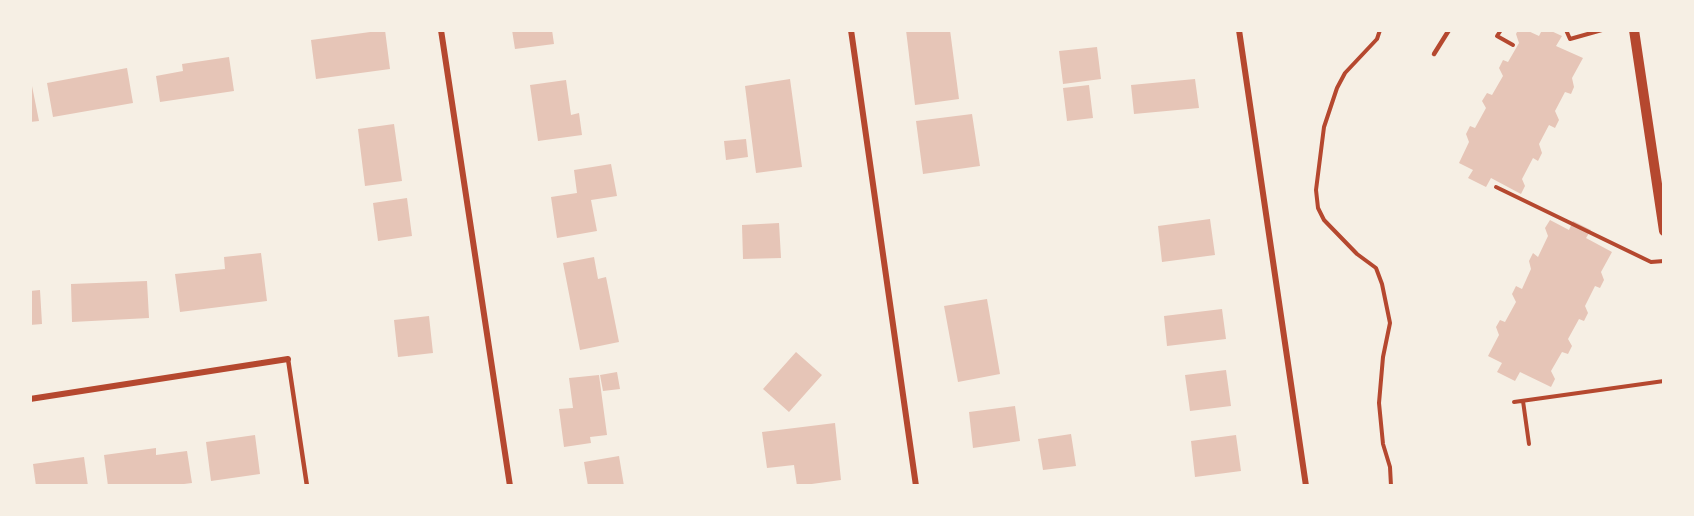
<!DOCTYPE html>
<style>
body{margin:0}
#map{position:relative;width:1694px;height:516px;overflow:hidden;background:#f6efe4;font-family:"Roboto Condensed",sans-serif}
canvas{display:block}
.frame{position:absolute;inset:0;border:32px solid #f6efe4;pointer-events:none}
</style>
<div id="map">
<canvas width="1694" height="516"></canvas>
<div class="frame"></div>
</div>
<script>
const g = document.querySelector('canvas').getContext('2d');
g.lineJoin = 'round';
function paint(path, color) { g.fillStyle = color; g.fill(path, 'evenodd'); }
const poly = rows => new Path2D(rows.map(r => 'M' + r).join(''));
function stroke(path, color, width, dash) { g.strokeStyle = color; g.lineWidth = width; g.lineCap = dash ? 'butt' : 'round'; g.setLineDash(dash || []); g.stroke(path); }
const building = poly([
 [385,30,390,69,316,79,311,40],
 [512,30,552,30,554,44,515,49],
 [906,30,950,30,959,99,915,105],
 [1518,30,1526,30,1539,36,1542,30,1549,30,1562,36,1556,46,1583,58,1572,78,1574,87,1571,94,1565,92,1555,111,1559,120,1555,128,1549,125,1539,144,1542,153,1538,161,1533,158,1522,179,1525,186,1521,194,1491,178,1486,187,1468,178,1473,170,1459,163,1469,142,1466,134,1470,126,1475,128,1486,108,1482,101,1487,93,1492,95,1503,76,1499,68,1503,60,1508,62,1519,43,1516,34],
 [1097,47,1101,79,1063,84,1059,51],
 [229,57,234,91,160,102,156,76,183,71,182,64],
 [127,68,133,103,53,117,47,83],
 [790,79,802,167,756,173,745,86],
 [1195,79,1199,108,1134,114,1131,85],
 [566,80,571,115,579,113,582,135,538,141,530,85],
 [1089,85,1093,118,1067,121,1063,88],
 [30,86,32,86,39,121,30,122],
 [972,114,980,166,923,174,916,121],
 [394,124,402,181,365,186,358,129],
 [746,139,748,157,726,160,724,141],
 [611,164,617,196,591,200,597,231,557,238,551,197,577,193,574,170],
 [407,198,412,236,378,241,373,203],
 [1210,219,1215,255,1162,262,1158,226],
 [1550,220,1569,230,1573,221,1591,230,1586,238,1612,252,1601,272,1604,280,1600,288,1595,286,1585,306,1588,313,1584,321,1579,319,1568,339,1572,346,1568,354,1562,352,1551,371,1555,379,1551,387,1520,372,1515,381,1497,372,1502,363,1488,356,1499,335,1496,327,1500,320,1505,322,1516,302,1512,294,1516,286,1522,289,1531,269,1529,261,1533,253,1538,257,1548,236,1545,228],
 [779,223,781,258,743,259,742,225],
 [261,253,267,301,180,312,175,274,225,269,224,257],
 [594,257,598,279,606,277,619,342,580,350,563,263],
 [147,281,149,318,72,322,71,284],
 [40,290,42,324,30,325,30,291],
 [987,299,1000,374,958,382,944,306],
 [1222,309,1226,339,1167,346,1164,316],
 [429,316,433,353,398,357,394,320],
 [796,352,822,375,789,412,763,389],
 [1226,370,1231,406,1190,411,1185,375],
 [617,372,620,389,603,391,600,375],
 [599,375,607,435,590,437,591,443,564,447,559,409,573,408,569,378],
 [1015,406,1020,441,973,448,969,412],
 [835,423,841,480,797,486,794,465,767,468,762,432],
 [1071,434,1076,466,1043,470,1038,439],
 [255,435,260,474,211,481,206,442],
 [1236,435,1241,471,1195,477,1191,441],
 [156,448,156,455,187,451,192,483,168,486,108,486,104,455],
 [619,456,624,486,588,486,584,462],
 [84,457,88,486,36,486,33,464]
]);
const path = poly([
 [1380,30,1377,39,1345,73,1337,88,1324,127,1316,190,1318,208,1324,220,1357,254,1376,268,1382,284,1390,323,1383,357,1379,403,1383,444,1390,467,1391,486],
 [1501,30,1497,36,1513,45],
 [1566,30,1570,39,1602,30],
 [1496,187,1651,262,1664,261],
 [1523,401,1529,444],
 [1514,402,1664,381]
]);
const service = poly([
 [1434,54,1449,30],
 [288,359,307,486]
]);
const minor = poly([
 [441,30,510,486],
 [851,30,916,486],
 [1239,30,1306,486],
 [30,399,288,359]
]);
const tertiary = poly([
 [1634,30,1664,231]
]);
paint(building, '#e6c5b7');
stroke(path, '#b5482f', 4);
stroke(service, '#b5482f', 4.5);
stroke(minor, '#b5482f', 6);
stroke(tertiary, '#b5482f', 10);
</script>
